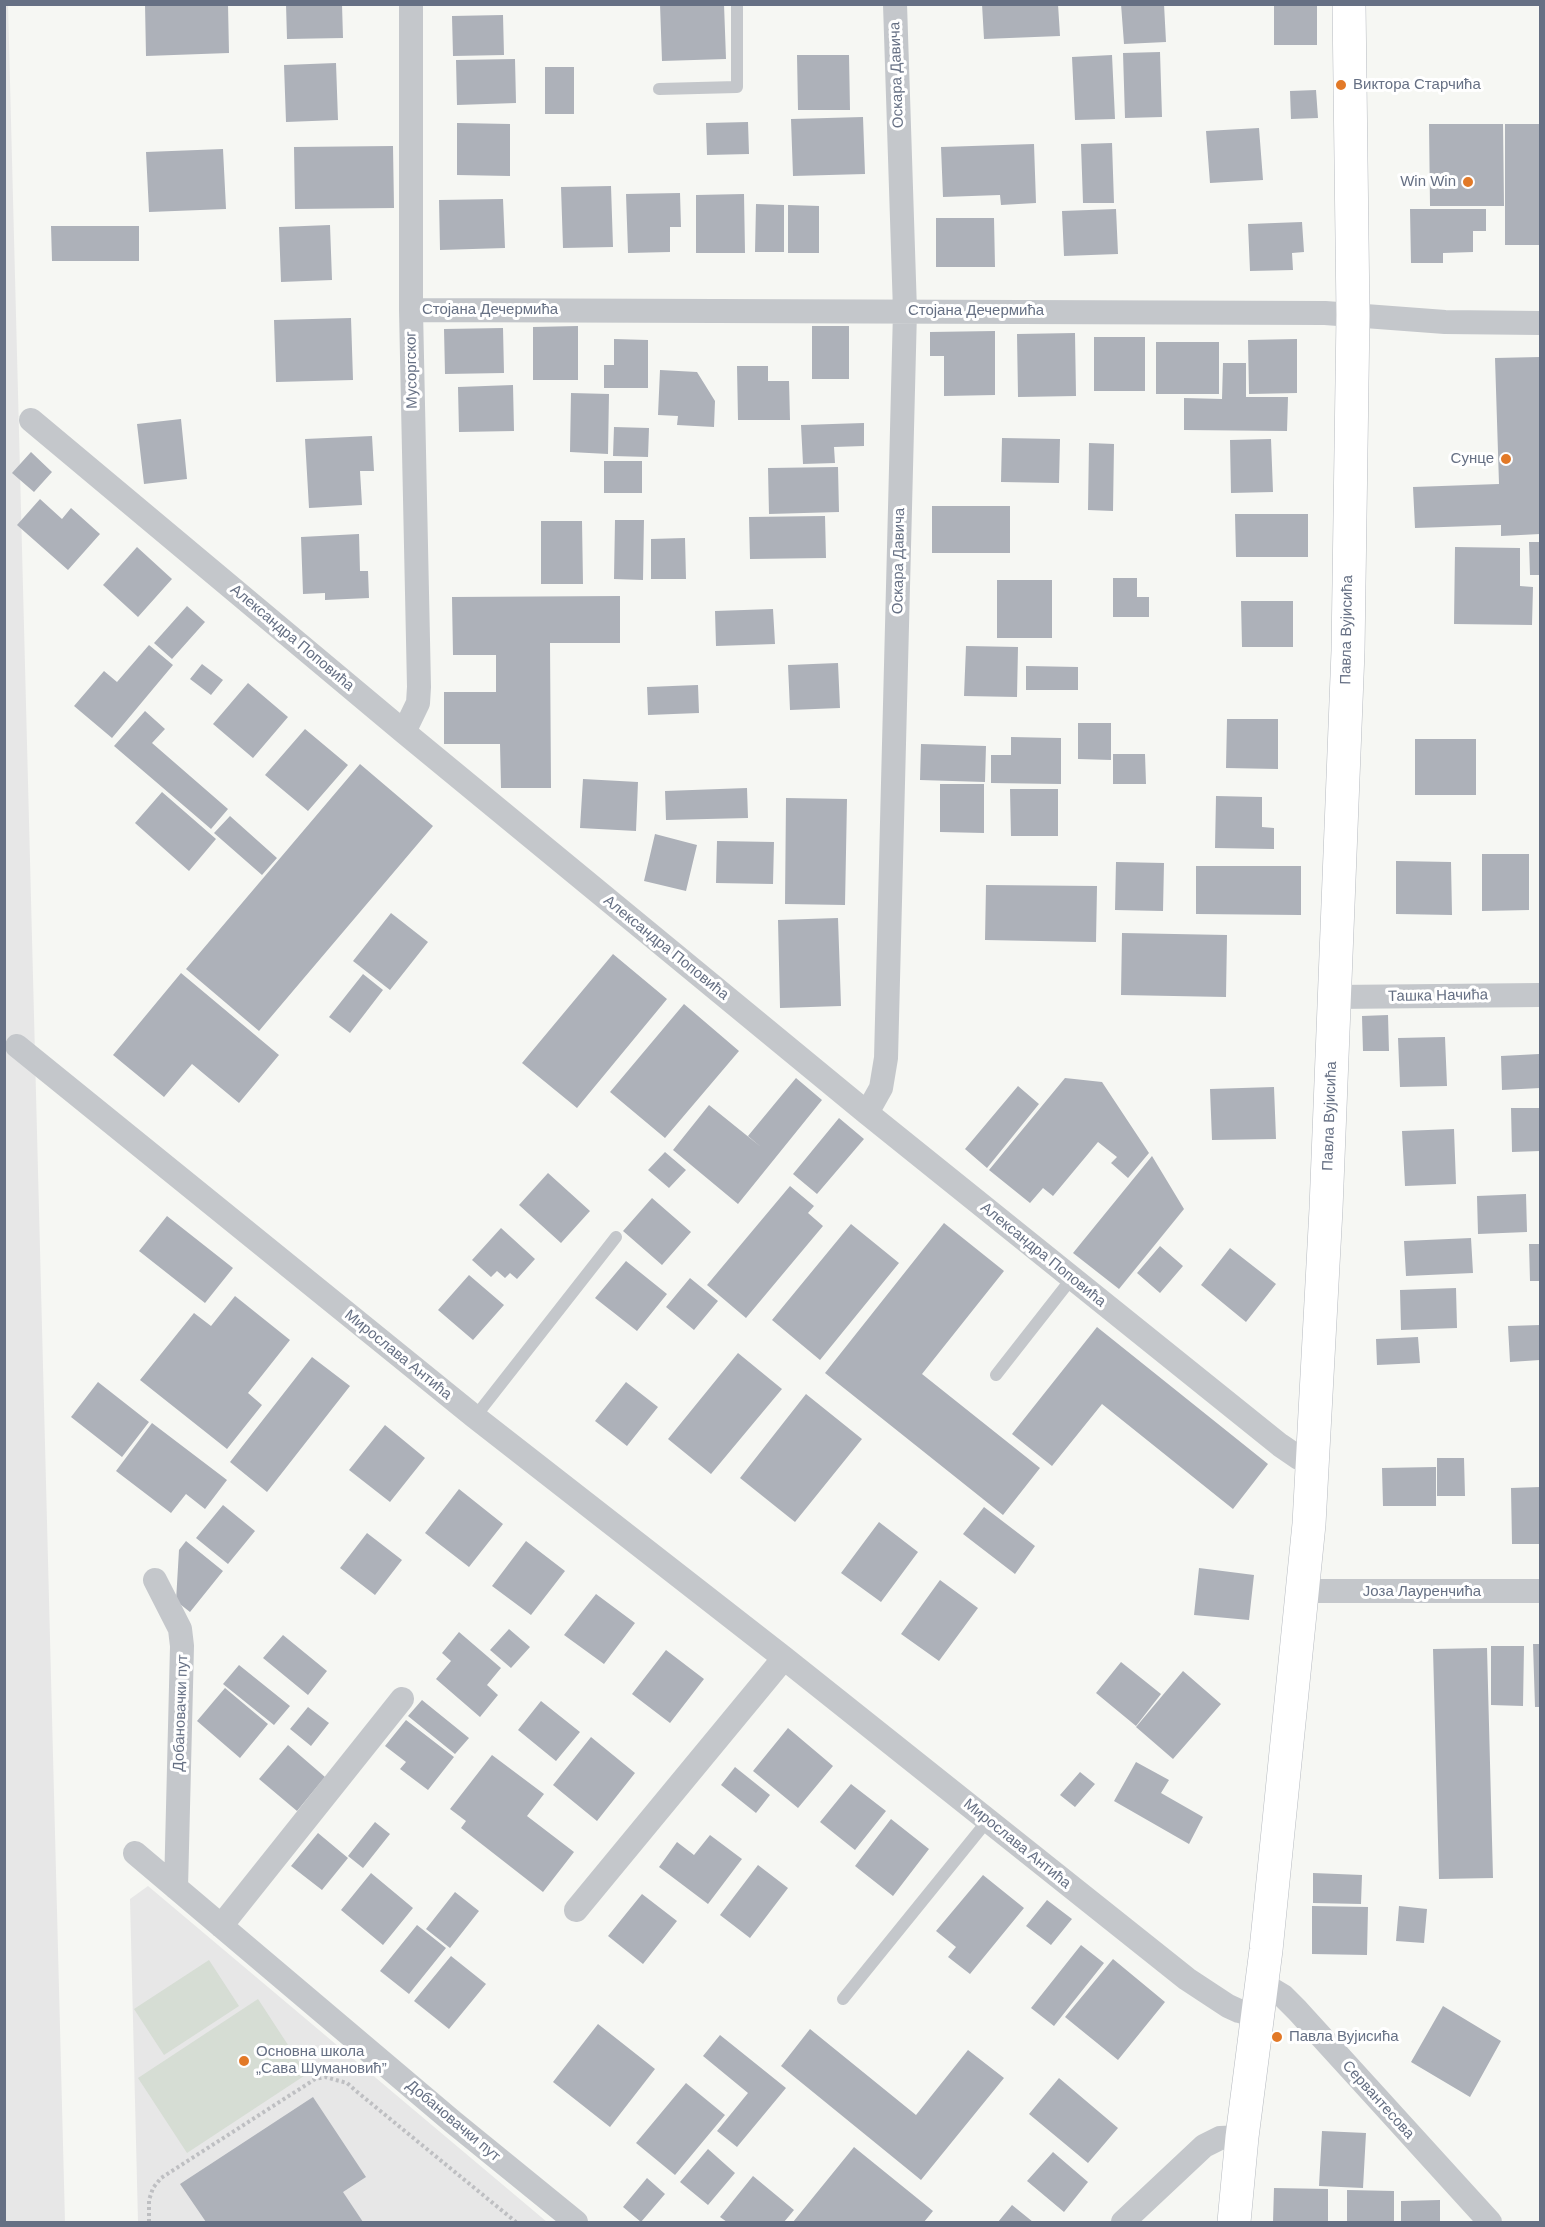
<!DOCTYPE html>
<meta charset="utf-8">
<style>
body{margin:0}
#map{position:relative;width:1545px;height:2227px;overflow:hidden;background:#f6f7f3;font-family:Arial,sans-serif}
canvas{display:block}
.frame{position:absolute;inset:0;border:6px solid #667084;pointer-events:none}
</style>
<div id="map">
<canvas width="1545" height="2227"></canvas>
<div class="frame"></div>
</div>
<script>
const g = document.querySelector('canvas').getContext('2d');
g.lineJoin = 'round';
function paint(path, color) { g.fillStyle = color; g.fill(path, 'evenodd'); }
const poly = rows => new Path2D(rows.map(r => 'M' + r).join(''));
function stroke(path, color, width, dash) { g.strokeStyle = color; g.lineWidth = width; g.lineCap = dash ? 'butt' : 'round'; g.setLineDash(dash || []); g.stroke(path); }
function drawText(font, color, halo, rows, align = 'center') {
  g.font = font + ' Arial,sans-serif'; g.lineWidth = 6; g.setLineDash([]); g.textBaseline = 'middle'; g.strokeStyle = halo; g.fillStyle = color; for (const [text, x, y, turn = 0] of rows) {
    g.save(); g.translate(x, y); g.rotate((+turn || 0) * Math.PI / 180); g.textAlign = isNaN(turn) ? turn : align; if (halo) g.strokeText(text, 0, 0); g.fillText(text, 0, 0); g.restore();
  }
}
const built = poly([
 [8,4,65,2222,5,2222,4,5],
 [148,1886,547,2222,138,2222,130,1899]
]);
const green = poly([
 [209,1960,239,2006,164,2055,134,2009],
 [258,1999,307,2074,187,2153,138,2078]
]);
const building = poly([
 [145,4,228,4,229,53,146,56],
 [286,4,342,4,343,38,287,39],
 [660,4,724,4,726,59,662,61],
 [982,4,1058,4,1060,36,984,39],
 [1121,4,1164,4,1166,42,1124,44],
 [1274,5,1317,5,1317,45,1274,45],
 [503,15,504,55,453,56,452,16],
 [1160,52,1162,117,1125,118,1123,53],
 [797,55,849,55,850,110,798,110],
 [1112,55,1115,119,1075,120,1072,57],
 [515,59,516,103,457,105,456,60],
 [336,63,338,120,286,122,284,65],
 [545,67,574,67,574,114,545,114],
 [1316,90,1318,118,1291,119,1290,91],
 [863,117,865,174,793,176,791,119],
 [748,122,749,154,707,155,706,123],
 [457,123,510,124,510,176,457,175],
 [1429,124,1503,124,1504,206,1430,206],
 [1505,124,1540,124,1540,245,1505,245],
 [1259,128,1263,180,1210,183,1206,131],
 [1112,143,1114,203,1083,203,1081,144],
 [1034,144,1036,203,1001,205,1000,195,943,197,941,147],
 [393,146,394,208,295,209,294,147],
 [223,149,226,209,149,212,146,152],
 [611,186,613,247,563,248,561,187],
 [680,193,681,227,670,227,670,252,628,253,626,194],
 [744,194,745,253,696,253,696,195],
 [503,199,505,248,440,250,439,200],
 [756,204,784,205,784,252,755,252],
 [788,205,819,206,819,253,788,253],
 [1116,209,1118,254,1064,256,1062,211],
 [1410,209,1486,209,1486,231,1473,231,1473,252,1443,253,1443,263,1411,263],
 [936,218,994,218,995,267,936,267],
 [1302,222,1304,252,1292,253,1293,270,1250,271,1248,224],
 [330,225,332,280,281,282,279,227],
 [51,226,139,226,139,261,52,261],
 [351,318,353,380,276,382,274,320],
 [578,326,578,380,533,380,533,327],
 [812,326,849,326,849,379,812,379],
 [503,328,504,373,445,374,444,329],
 [995,331,995,395,944,396,944,356,930,356,930,332],
 [1075,333,1076,396,1018,397,1017,334],
 [1094,337,1145,337,1145,391,1094,391],
 [614,339,648,340,648,388,604,388,604,365,614,365],
 [1297,339,1297,393,1249,394,1248,340],
 [1156,342,1219,342,1219,394,1156,394],
 [1540,357,1540,534,1501,536,1501,525,1415,528,1413,487,1499,484,1495,358],
 [1223,363,1246,363,1246,397,1288,397,1287,431,1184,430,1184,398,1222,399],
 [737,366,768,366,768,381,789,381,790,420,738,420],
 [660,370,697,372,715,401,714,427,677,425,678,416,658,415],
 [513,385,514,431,459,432,458,387],
 [571,393,609,394,608,454,570,452],
 [181,419,187,479,144,484,137,424],
 [864,423,864,446,834,447,835,463,803,464,801,425],
 [614,427,649,428,648,457,613,456],
 [372,436,374,471,360,471,362,505,309,508,305,439],
 [1002,438,1060,439,1059,483,1001,482],
 [1271,439,1273,492,1231,493,1230,440],
 [1089,443,1114,444,1113,511,1088,510],
 [31,452,52,472,34,492,12,473],
 [604,461,642,461,642,493,604,493],
 [838,467,839,512,769,514,768,468],
 [40,499,62,519,71,508,100,534,68,570,17,525],
 [932,506,1010,506,1010,553,932,553],
 [1235,514,1308,514,1308,557,1236,557],
 [825,516,826,558,750,559,749,517],
 [615,520,644,520,643,580,614,579],
 [541,521,582,521,583,584,541,584],
 [359,534,360,571,368,571,369,598,325,600,325,593,303,594,301,537],
 [685,538,686,579,651,579,651,539],
 [1529,542,1540,542,1540,575,1530,575],
 [137,547,172,579,138,617,103,585],
 [1455,547,1520,548,1520,586,1533,587,1532,625,1454,624],
 [1113,578,1137,578,1137,597,1149,597,1149,617,1113,617],
 [997,580,1052,580,1052,638,997,638],
 [620,596,620,643,550,643,551,788,501,788,500,744,444,744,444,692,496,692,496,655,453,655,452,597],
 [1241,601,1293,601,1293,647,1242,647],
 [187,606,205,622,172,659,154,643],
 [773,609,775,644,716,646,715,611],
 [149,645,173,665,112,738,74,706,104,671,117,682],
 [966,646,1018,647,1017,697,964,696],
 [838,663,840,708,790,710,788,665],
 [202,664,223,680,211,695,190,679],
 [1026,666,1078,667,1078,690,1026,690],
 [248,683,288,717,253,758,213,724],
 [698,685,699,713,648,715,647,687],
 [145,711,165,729,152,743,228,809,211,829,114,746],
 [1227,719,1278,719,1278,769,1226,768],
 [1078,723,1111,723,1111,760,1078,759],
 [305,729,348,765,308,811,265,775],
 [1011,737,1061,738,1061,784,991,783,991,755,1011,755],
 [1415,739,1476,739,1476,795,1415,795],
 [921,744,986,746,985,782,920,780],
 [1113,754,1145,754,1146,784,1113,784],
 [360,764,433,826,259,1031,186,969],
 [583,779,638,782,636,831,580,828],
 [940,784,984,784,984,833,940,832],
 [747,788,748,818,666,820,665,791],
 [1010,789,1058,789,1058,836,1011,836],
 [162,792,216,839,189,871,135,823],
 [1216,796,1262,797,1262,827,1274,828,1274,849,1215,848],
 [786,798,847,799,845,905,785,904],
 [230,816,277,858,262,875,214,833],
 [655,834,697,845,686,891,644,881],
 [717,841,774,842,773,884,716,883],
 [1482,854,1529,854,1529,910,1482,911],
 [1396,861,1451,862,1452,915,1396,914],
 [1116,862,1164,863,1163,911,1115,910],
 [1196,866,1301,866,1301,915,1196,914],
 [986,885,1097,886,1096,942,985,940],
 [391,913,428,942,390,990,353,961],
 [838,918,841,1006,780,1008,778,920],
 [1122,933,1227,935,1226,997,1121,995],
 [613,954,667,999,577,1108,522,1063],
 [181,973,279,1055,239,1103,192,1064,164,1097,113,1055],
 [363,974,383,990,350,1033,329,1017],
 [684,1004,739,1051,665,1138,610,1092],
 [1388,1015,1389,1051,1363,1051,1362,1016],
 [1445,1037,1447,1086,1400,1087,1398,1038],
 [1539,1054,1540,1088,1502,1090,1501,1056],
 [796,1078,822,1100,738,1204,673,1150,709,1105,761,1147,748,1136],
 [1065,1078,1102,1082,1149,1153,1128,1178,1111,1163,1117,1157,1098,1142,1053,1196,1043,1188,1030,1203,989,1170],
 [1018,1086,1039,1104,987,1168,965,1149],
 [1274,1087,1276,1139,1212,1140,1210,1089],
 [1511,1108,1540,1108,1540,1151,1512,1152],
 [839,1118,864,1139,817,1194,793,1174],
 [1454,1129,1456,1184,1405,1186,1402,1131],
 [665,1152,686,1170,669,1188,648,1170],
 [1152,1156,1184,1209,1119,1289,1073,1253],
 [548,1173,590,1211,561,1243,519,1205],
 [790,1186,814,1206,808,1213,823,1226,746,1318,707,1285],
 [1526,1194,1527,1232,1478,1234,1477,1196],
 [652,1198,691,1232,662,1265,623,1231],
 [167,1216,233,1268,205,1303,139,1251],
 [944,1223,1004,1271,922,1374,1040,1468,1003,1515,825,1373],
 [851,1224,899,1263,820,1360,772,1320],
 [501,1228,535,1259,517,1279,510,1273,505,1278,497,1271,491,1277,472,1260],
 [1471,1238,1473,1273,1406,1276,1404,1241],
 [1529,1244,1540,1244,1540,1281,1530,1281],
 [1160,1246,1183,1266,1160,1293,1137,1273],
 [1230,1248,1276,1284,1246,1322,1201,1285],
 [626,1261,667,1294,637,1331,595,1298],
 [469,1275,504,1305,473,1340,438,1310],
 [690,1278,718,1301,694,1330,666,1307],
 [1456,1288,1457,1328,1401,1330,1400,1290],
 [235,1296,290,1340,248,1393,262,1405,227,1449,140,1380,194,1313,211,1326],
 [1540,1325,1540,1360,1510,1362,1508,1326],
 [1097,1327,1268,1464,1233,1509,1102,1404,1052,1466,1012,1434],
 [1418,1337,1420,1363,1377,1365,1376,1339],
 [738,1353,782,1389,711,1474,668,1439],
 [312,1357,350,1386,267,1492,230,1462],
 [98,1382,149,1422,122,1457,71,1417],
 [626,1382,658,1407,627,1446,595,1421],
 [806,1394,862,1439,795,1522,740,1478],
 [152,1423,227,1480,205,1509,186,1494,171,1513,116,1471],
 [385,1425,425,1458,390,1502,349,1470],
 [1437,1458,1464,1458,1465,1496,1437,1496],
 [1436,1467,1436,1506,1383,1506,1382,1468],
 [1540,1487,1540,1544,1512,1544,1511,1488],
 [459,1489,503,1524,469,1567,425,1533],
 [223,1505,255,1531,228,1564,196,1538],
 [984,1507,1035,1546,1015,1574,963,1534],
 [879,1522,918,1552,881,1602,841,1573],
 [367,1533,402,1560,375,1595,340,1568],
 [186,1541,223,1571,190,1612,176,1601,179,1550],
 [526,1541,565,1571,531,1615,492,1586],
 [1199,1568,1254,1575,1249,1620,1194,1615],
 [940,1580,978,1608,939,1661,901,1634],
 [596,1594,635,1623,604,1664,564,1635],
 [509,1629,530,1647,511,1668,490,1650],
 [459,1632,501,1668,487,1685,498,1695,480,1717,436,1679,451,1661,442,1653],
 [283,1635,327,1671,308,1695,263,1658],
 [1533,1644,1540,1644,1540,1707,1535,1707],
 [1491,1646,1524,1646,1523,1706,1491,1705],
 [1487,1648,1493,1878,1439,1879,1433,1649],
 [666,1650,704,1679,670,1723,632,1694],
 [1121,1662,1161,1694,1136,1726,1096,1693],
 [239,1665,290,1706,274,1725,223,1684],
 [1183,1671,1221,1704,1173,1759,1136,1727],
 [225,1688,268,1724,240,1758,197,1721],
 [422,1700,469,1738,455,1754,408,1716],
 [541,1701,580,1732,556,1761,518,1730],
 [308,1707,329,1723,311,1746,290,1729],
 [406,1720,454,1757,428,1790,400,1769,406,1762,385,1746],
 [788,1728,833,1766,798,1808,753,1771],
 [591,1737,635,1773,597,1821,553,1785],
 [288,1745,325,1777,297,1811,259,1779],
 [492,1755,544,1794,527,1816,574,1852,543,1892,461,1828,466,1821,450,1809],
 [1136,1762,1169,1780,1161,1793,1203,1817,1189,1844,1114,1801],
 [735,1767,770,1795,756,1813,721,1785],
 [1080,1772,1095,1784,1075,1807,1060,1795],
 [851,1784,886,1811,855,1850,820,1822],
 [891,1819,929,1849,893,1896,855,1866],
 [375,1822,390,1834,363,1868,348,1856],
 [318,1833,348,1858,322,1890,291,1866],
 [710,1835,742,1859,708,1904,659,1867,677,1842,694,1855],
 [758,1865,788,1888,750,1938,720,1915],
 [371,1873,413,1908,383,1945,341,1910],
 [1313,1873,1362,1875,1361,1904,1313,1903],
 [983,1875,1024,1908,970,1974,948,1957,956,1947,936,1931],
 [455,1892,479,1911,450,1948,426,1929],
 [642,1894,677,1921,643,1964,608,1936],
 [1047,1900,1072,1919,1051,1945,1026,1926],
 [1312,1906,1368,1907,1367,1955,1312,1954],
 [1399,1906,1427,1909,1424,1943,1396,1941],
 [417,1925,446,1948,409,1994,380,1971],
 [1081,1945,1104,1963,1054,2026,1031,2008],
 [451,1956,486,1984,449,2029,414,2001],
 [1113,1959,1165,2002,1118,2060,1065,2017],
 [1443,2006,1501,2041,1470,2097,1411,2062],
 [598,2024,655,2069,610,2127,553,2082],
 [810,2029,916,2115,968,2050,1004,2078,921,2180,781,2066],
 [720,2035,786,2088,737,2147,717,2131,748,2093,703,2056],
 [1059,2078,1118,2128,1088,2163,1029,2114],
 [686,2083,725,2115,675,2175,636,2143],
 [313,2097,366,2177,343,2192,363,2222,206,2222,180,2184],
 [1322,2131,1366,2133,1363,2188,1319,2186],
 [854,2147,933,2211,924,2222,793,2222],
 [708,2149,735,2173,708,2205,680,2182],
 [1053,2152,1088,2182,1064,2212,1027,2181],
 [753,2176,794,2210,784,2222,727,2222,720,2217],
 [647,2178,665,2194,641,2222,623,2207],
 [1274,2188,1328,2189,1328,2222,1273,2222],
 [1347,2190,1394,2191,1394,2222,1347,2222],
 [1440,2200,1440,2222,1401,2222,1401,2201],
 [1012,2205,1033,2222,998,2222]
]);
const path = poly([
 [149,2222,149,2200,153,2188,161,2178,309,2083,315,2079,325,2077,347,2083,356,2091,516,2222]
]);
const lane = poly([
 [659,89,737,87,737,4],
 [996,1375,1072,1278],
 [475,1417,616,1237],
 [843,1999,988,1820]
]);
const street = poly([
 [411,310,1325,313,1445,322,1540,323],
 [31,420,404,732,867,1113,1280,1445,1299,1458,1312,1461],
 [404,732,418,703,419,687,411,310,411,4],
 [1335,997,1540,995],
 [17,1046,475,1417,784,1658,1187,1979,1228,2006,1239,2011,1258,2016],
 [867,1113,881,1088,886,1058,905,311,895,4],
 [155,1580,180,1629,182,1646,176,1888],
 [1303,1591,1540,1591],
 [135,1853,453,2122,576,2222],
 [576,1910,784,1658],
 [221,1926,402,1699],
 [1263,1984,1283,1996,1297,2010,1490,2222],
 [1123,2222,1204,2146,1220,2138,1242,2137]
]);
const secondary = poly([
 [1234,2222,1242,2137,1266,1950,1309,1524,1326,1209,1348,651,1353,315,1349,4]
]);
const markers = [
 [1341,85,6,"#e27927"],
 [1468,182,6,"#e27927"],
 [1506,459,6,"#e27927"],
 [1277,2037,6,"#e27927"],
 [244,2061,6,"#e27927"]
];
const streetNames = [
 ["Оскара Давича",897,75,-92],
 ["Стојана Дечермића",490,310],
 ["Стојана Дечермића",976,311],
 ["Мусоргског",412,370,-91],
 ["Оскара Давича",899,561,-89],
 ["Павла Вујисића",1347,630,-89],
 ["Александра Поповића",292,638,40],
 ["Александра Поповића",666,948,39],
 ["Ташка Начића",1438,996,-1],
 ["Павла Вујисића",1330,1116,-88],
 ["Александра Поповића",1043,1255,39],
 ["Мирослава Антића",398,1355,39],
 ["Јоза Лауренчића",1422,1592],
 ["Добановачки пут",181,1713,-88],
 ["Мирослава Антића",1017,1844,39],
 ["Сервантесова",1378,2100,48],
 ["Добановачки пут",453,2121,40]
];
const poiNames = [
 ["Виктора Старчића",1353,85],
 ["Win Win",1456,182,"right"],
 ["Сунце",1494,459,"right"],
 ["Павла Вујисића",1289,2037],
 ["Основна школа",256,2052],
 ["„Сава Шумановић”",256,2069]
];
paint(built, '#e7e7e7');
paint(green, '#d6ddd4');
paint(building, '#adb1b9');
stroke(secondary, '#b6bac0', 34);
stroke(path, '#bebfc2', 4, [3, 3]);
stroke(lane, '#c4c7cb', 12);
stroke(street, '#c4c7cb', 24);
stroke(secondary, '#fff', 33);
for (const [x, y, r, color] of markers) { const dot = new Path2D(); dot.arc(x, y, r, 0, 2 * Math.PI); g.fillStyle = color; g.fill(dot); stroke(dot, '#fff', 2); }
drawText('15px', '#667084', '#fff', streetNames);
drawText('15px', '#667084', '#fff', poiNames, 'left');
</script>
